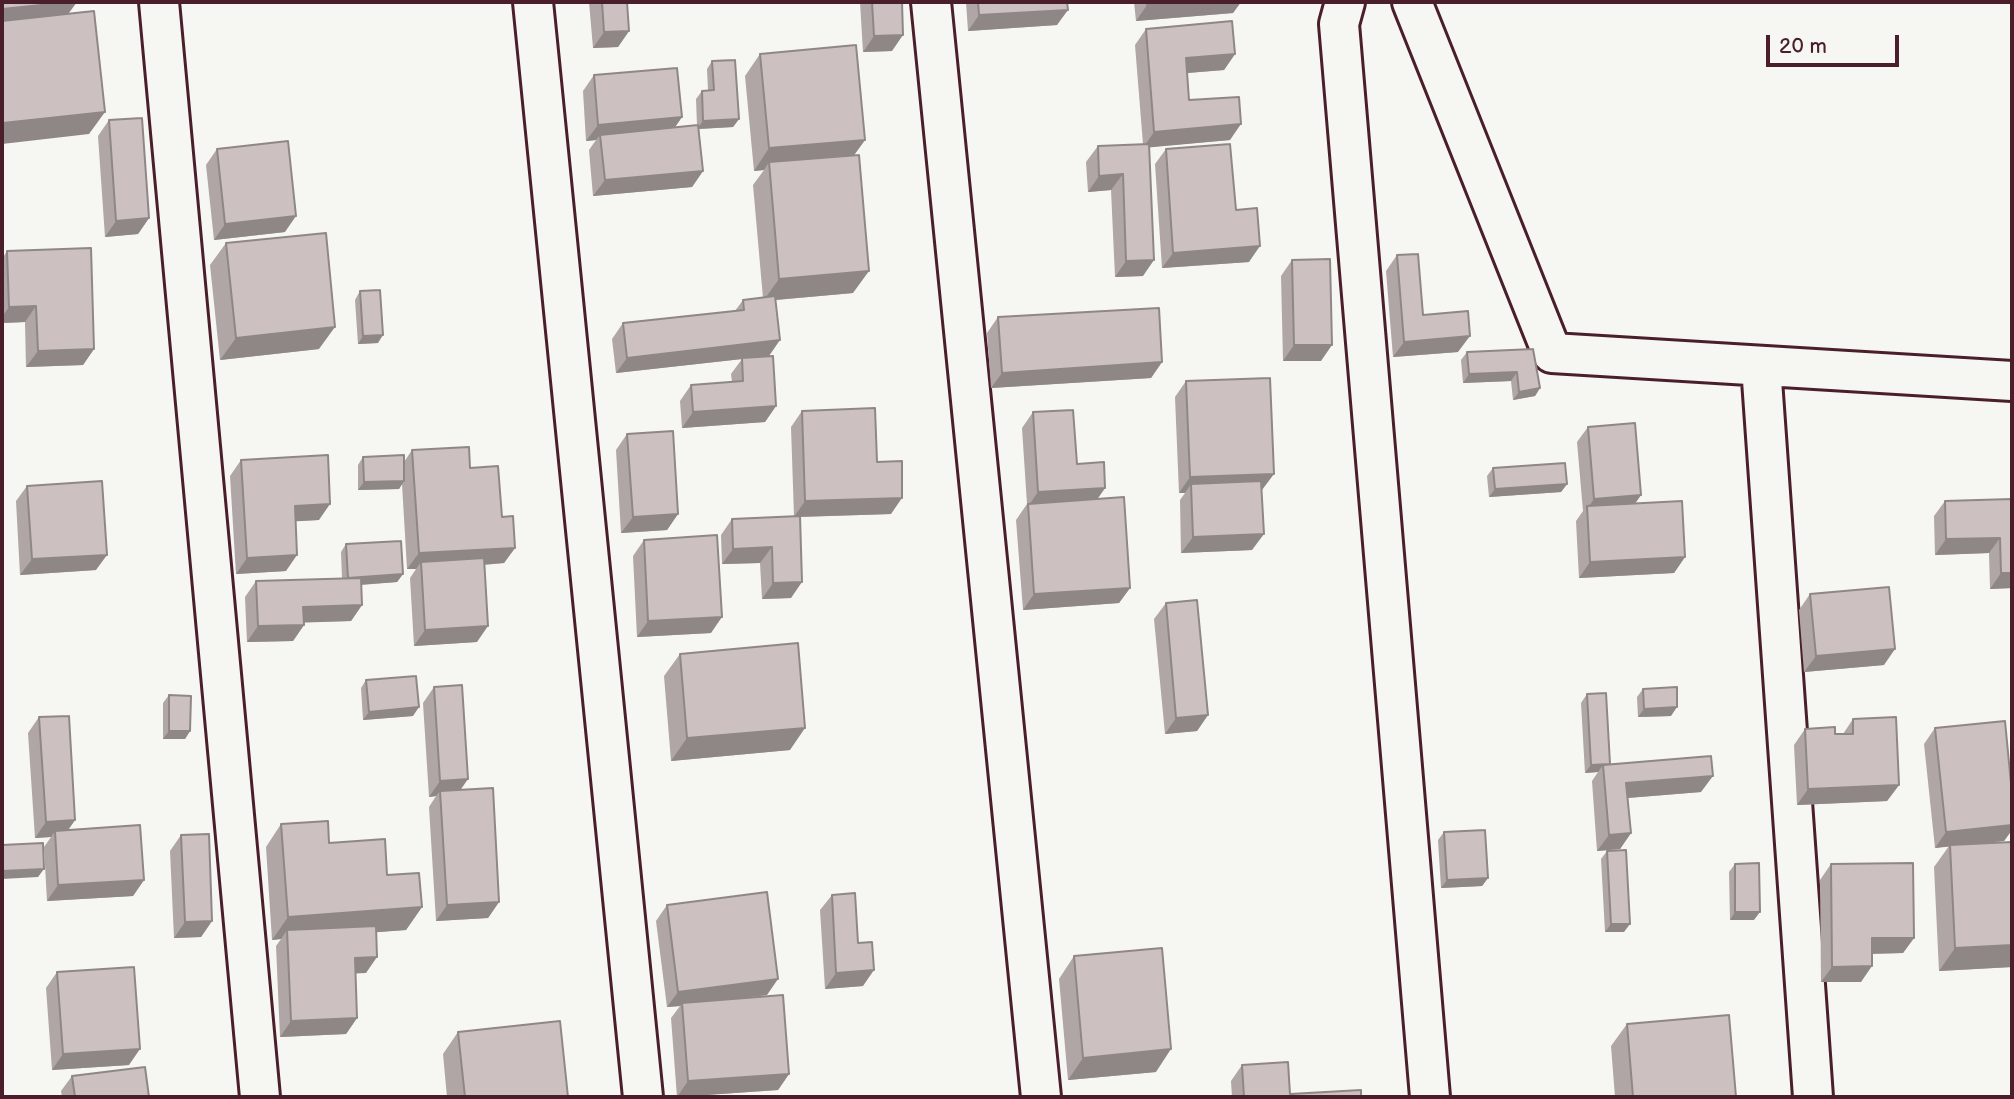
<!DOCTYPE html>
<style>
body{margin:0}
#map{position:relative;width:2014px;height:1099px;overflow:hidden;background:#f6f6f2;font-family:"Balsamiq Sans",sans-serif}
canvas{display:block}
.frame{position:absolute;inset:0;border:4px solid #4a1f2b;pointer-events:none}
.scale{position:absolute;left:1766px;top:35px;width:133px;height:32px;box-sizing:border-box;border:4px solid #4a1f2b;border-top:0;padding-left:9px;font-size:21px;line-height:24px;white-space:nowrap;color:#4a1f2b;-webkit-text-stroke:5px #f6f6f2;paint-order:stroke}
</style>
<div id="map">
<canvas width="2014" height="1099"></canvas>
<div class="frame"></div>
<div class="scale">20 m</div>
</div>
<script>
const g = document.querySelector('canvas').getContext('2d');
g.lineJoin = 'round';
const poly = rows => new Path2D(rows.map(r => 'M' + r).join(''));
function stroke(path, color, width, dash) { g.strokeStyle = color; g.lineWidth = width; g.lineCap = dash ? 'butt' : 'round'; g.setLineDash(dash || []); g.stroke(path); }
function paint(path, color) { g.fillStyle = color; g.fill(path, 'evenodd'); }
const minor = poly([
 [159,2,260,1097],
 [533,2,643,1097],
 [931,2,1041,1097],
 [1345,2,1339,24,1430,1097],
 [1412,2,1552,353,2012,381],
 [1761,366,1813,1097]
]);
const wall = poly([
 [589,2,627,2,629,31,618,47,593,48],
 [860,2,902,2,892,51,863,52],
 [966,2,1067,2,1057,25,968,31],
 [1134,2,1241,2,1233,13,1136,21],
 [1146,29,1235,54,1224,70,1187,73,1189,100,1230,140,1149,147,1143,276,1115,277,1111,190,1088,192,1086,162,1098,146,1143,144,1135,45],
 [760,54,865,140,854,155,853,293,776,300,769,356,776,406,765,422,682,428,680,401,691,385,732,382,731,374,742,359,616,373,612,339,623,323,735,311,743,300,763,298,753,185,764,170,754,171,745,76],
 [712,61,739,119,733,127,699,129,703,171,692,187,593,196,589,150,596,140,586,141,583,91,594,75,682,117,675,127,697,125,696,99,702,91,708,90,707,69],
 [109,120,149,218,138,234,105,237,98,136],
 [217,149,285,232,214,240,206,165],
 [1166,149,1236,210,1249,262,1162,268,1155,164],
 [226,243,319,349,220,360,210,265],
 [7,251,94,349,83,365,26,367,25,322,2,323,2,259],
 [1397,255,1423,315,1458,352,1393,357,1386,271],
 [1292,260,1321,361,1283,361,1281,276],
 [360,291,378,343,358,344,355,300],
 [998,317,1162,362,1151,378,991,388,987,333],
 [1533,349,1540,388,1535,396,1513,400,1511,381,1463,383,1461,360,1467,352],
 [1186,381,1262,490,1261,490,1252,550,1181,553,1180,500,1185,493,1179,493,1175,397],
 [802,411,877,462,891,514,800,517,791,598,762,599,760,563,722,564,721,535,732,519,794,516,791,427],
 [1033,412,1077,464,1105,488,1097,499,1130,588,1119,603,1023,610,1016,520,1027,504,1022,428],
 [1588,427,1641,495,1635,503,1685,557,1674,573,1579,578,1576,521,1583,511,1577,442],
 [627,434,678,514,667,530,621,533,616,450],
 [412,450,470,468,502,517,515,548,504,563,484,565,477,642,414,646,410,578,416,569,407,569,402,484,399,489,358,490,358,465,363,457,404,462],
 [241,460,319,520,296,521,286,571,236,574,230,476],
 [1493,468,1567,484,1561,492,1489,497,1487,476],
 [27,486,96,570,20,575,16,501],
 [2012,499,2012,588,1990,589,1989,553,1935,555,1934,516,1945,501],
 [644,540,711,633,637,637,633,556],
 [346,544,403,574,397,582,361,585,362,605,351,621,304,622,304,625,293,641,247,642,245,597,256,581,342,578,341,552],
 [1810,594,1884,665,1804,672,1799,610],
 [1166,603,1208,715,1197,731,1165,734,1154,619],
 [680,654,790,750,671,761,664,676],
 [366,680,413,716,363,720,361,688],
 [434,687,460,790,499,902,488,918,436,921,429,807,436,796,429,797,423,703],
 [1643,689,1671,716,1638,717,1637,697],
 [1587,694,1610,764,1701,792,1627,798,1631,833,1620,849,1597,851,1592,781,1598,772,1585,773,1581,703],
 [169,695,190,731,185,739,163,739,163,703],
 [39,717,75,820,68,830,144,880,133,896,47,901,44,847,51,837,35,838,28,733],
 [1853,719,1899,785,1887,801,1797,805,1794,745,1805,729,1835,734,1843,734],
 [1935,728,2012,794,2012,830,2004,841,1981,843,2012,967,1939,971,1934,867,1949,846,1935,848,1924,744],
 [281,824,329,843,387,875,422,907,406,930,376,932,366,973,355,973,357,1018,346,1034,280,1037,276,946,281,939,272,940,266,847],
 [1444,832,1488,878,1482,886,1441,888,1438,840],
 [181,835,212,921,201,937,174,938,170,851],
 [1607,851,1624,932,1605,932,1601,859],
 [1735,864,1754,920,1730,920,1729,872],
 [1831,864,1914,938,1903,953,1872,954,1861,982,1821,982,1820,880],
 [832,895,858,943,863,986,825,989,820,910],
 [667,905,767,995,743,998,789,1074,778,1090,677,1097,671,1018,680,1006,667,1007,656,921],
 [1074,956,1156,1072,1068,1080,1059,979],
 [57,972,129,1065,52,1070,46,988],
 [1627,1024,1736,1097,1615,1097,1611,1046],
 [458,1032,568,1097,447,1097,443,1054],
 [1242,1065,1290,1094,1361,1097,1232,1097,1231,1081],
 [72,1076,149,1097,62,1097,61,1091]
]);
const shadedWall = poly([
 [71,2,77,2,66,17,2,24,2,9],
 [1189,2,1241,2,1233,13,1136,21,1147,5],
 [1068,10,1057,25,968,31,979,15],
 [629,31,618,47,593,48,604,32],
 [903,35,892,51,863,52,874,36],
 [1235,54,1224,70,1175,74,1186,58],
 [105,112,89,134,2,144,2,124,3,123],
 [682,117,671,133,600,135,596,140,586,141,598,125],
 [739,119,733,127,697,129,703,121],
 [1241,124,1230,140,1143,148,1154,132],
 [865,140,849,162,769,162,764,170,754,171,769,148],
 [703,171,692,187,593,196,605,180],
 [1123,174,1111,190,1088,192,1099,176],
 [296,216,285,232,214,240,225,224],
 [149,218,138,234,105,237,116,221],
 [1260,246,1249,262,1162,268,1173,253],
 [1154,260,1143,276,1115,277,1126,261],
 [869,271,853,293,763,301,779,279],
 [36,306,25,322,2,323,2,317,9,307],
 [335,327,319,349,220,360,236,338],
 [383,335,378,343,358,344,363,336],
 [1470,336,1458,352,1393,357,1404,342],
 [780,340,769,356,616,373,627,358],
 [1294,345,1332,345,1321,361,1283,361],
 [94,349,83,365,26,367,38,351],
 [1162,362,1151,378,991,388,1002,373],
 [1517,372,1511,381,1463,383,1469,374],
 [1540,388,1535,396,1513,400,1519,392],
 [776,406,765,422,682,428,693,412],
 [1274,474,1262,490,1191,492,1191,484,1185,493,1179,493,1190,477],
 [404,481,399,489,358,490,364,482],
 [1567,484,1561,492,1489,497,1495,489],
 [1105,488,1094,504,1027,508,1038,492],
 [1641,495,1630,511,1587,509,1594,499],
 [902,498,891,514,794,517,805,501],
 [330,504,319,520,284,522,295,506],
 [678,514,667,530,621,533,633,517],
 [1264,534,1252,550,1181,553,1193,537],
 [2000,538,1989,553,1935,555,1946,539],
 [772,547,760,563,722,564,733,549],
 [515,548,504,563,421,569,421,562,416,569,407,569,419,553],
 [107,555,96,570,20,575,32,559],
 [297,555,286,571,236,574,247,558],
 [1685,557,1674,573,1579,578,1590,562],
 [2001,573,2012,573,2012,588,1990,589],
 [403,574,397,582,343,586,348,578],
 [802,582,791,598,762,599,773,583],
 [1130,588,1119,603,1023,610,1034,594],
 [362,605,351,621,292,623,303,607],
 [722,617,711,633,637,637,648,621],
 [304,625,293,641,247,642,258,626],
 [488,626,477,642,414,646,425,630],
 [1895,649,1884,665,1804,672,1816,656],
 [419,707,413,716,363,720,369,712],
 [1677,707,1671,716,1638,717,1644,709],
 [1208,715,1197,731,1165,734,1176,718],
 [805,728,790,750,671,761,687,738],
 [169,731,190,731,185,739,163,739],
 [1610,764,1603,765,1598,772,1585,773,1591,765],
 [1713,776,1701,792,1615,799,1626,783],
 [468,779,457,795,440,791,436,796,429,797,440,781],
 [1899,785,1887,801,1797,805,1808,789],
 [75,820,64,836,55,831,51,837,35,838,46,822],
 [2012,825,2012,830,2004,841,1935,848,1946,832],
 [1631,833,1620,849,1597,851,1609,835],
 [44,869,38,877,2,879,2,871],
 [1488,878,1482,886,1441,888,1447,880],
 [144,880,133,896,47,901,58,885],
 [499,902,488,918,436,921,447,905],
 [422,907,406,930,287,939,287,930,281,939,272,940,288,917],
 [1735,912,1760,912,1754,920,1730,920],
 [212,921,201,937,174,938,185,922],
 [1611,924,1630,924,1624,932,1605,932],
 [1872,938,1914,938,1903,953,1860,954],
 [2012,945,2012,967,1939,971,1955,948],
 [377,957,366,973,343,974,355,958],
 [1872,966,1861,982,1821,982,1832,967],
 [874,970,863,986,825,989,836,973],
 [778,979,767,995,683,1005,682,1003,680,1006,667,1007,678,992],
 [357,1018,346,1034,280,1037,291,1021],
 [140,1049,129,1065,52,1070,63,1054],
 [1171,1049,1156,1072,1068,1080,1083,1058],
 [789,1074,778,1090,677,1097,688,1081]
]);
const building = poly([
 [2,2,71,2,2,9,2,2],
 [602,2,627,2,629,31,604,32,602,2],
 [872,2,902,2,903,35,874,36,872,2],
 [978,2,1067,2,1068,10,979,15,978,2],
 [1147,2,1189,2,1147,5,1147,2],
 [94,11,105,112,3,123,2,113,2,21,94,11],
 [1232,21,1235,54,1186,58,1189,100,1239,97,1241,124,1154,132,1146,29,1232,21],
 [856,45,865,140,769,148,760,54,856,45],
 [735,60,739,119,703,121,702,91,714,90,712,61,735,60],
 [677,68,682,117,598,125,594,75,677,68],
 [142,118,149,218,116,221,109,120,142,118],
 [698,125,703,171,605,180,600,135,698,125],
 [288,141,296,216,225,224,217,149,288,141],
 [1149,144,1154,260,1126,261,1123,174,1099,176,1098,146,1149,144],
 [1230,144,1236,210,1257,208,1260,246,1173,253,1166,149,1230,144],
 [859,155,869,271,779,279,769,162,859,155],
 [326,233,335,327,236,338,226,243,326,233],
 [91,248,94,349,38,351,36,306,9,307,7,251,91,248],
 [1418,254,1423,315,1468,311,1470,336,1404,342,1397,255,1418,254],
 [1330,259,1332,345,1294,345,1292,260,1330,259],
 [380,290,383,335,363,336,360,291,380,290],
 [775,296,780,340,627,358,623,323,744,310,743,300,775,296],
 [1159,308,1162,362,1002,373,998,317,1159,308],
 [1533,349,1540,388,1519,392,1517,372,1469,374,1467,352,1533,349],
 [773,356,776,406,693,412,691,385,743,381,742,358,773,356],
 [1270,378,1274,474,1190,477,1186,381,1270,378],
 [875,408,877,462,902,461,902,498,805,501,802,411,875,408],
 [1073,410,1077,464,1104,462,1105,488,1038,492,1033,412,1073,410],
 [1635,423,1641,495,1594,499,1588,427,1635,423],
 [673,431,678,514,633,517,627,434,673,431],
 [469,447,470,468,498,466,502,517,513,516,515,548,419,553,412,450,469,447],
 [328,455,330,504,295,506,297,555,247,558,241,460,328,455],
 [404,455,404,481,364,482,363,457,404,455],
 [1565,463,1567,484,1495,489,1493,468,1565,463],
 [102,481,107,555,32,559,27,486,102,481],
 [1261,481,1264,534,1193,537,1191,484,1261,481],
 [1124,497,1130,588,1034,594,1028,504,1124,497],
 [2012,499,2012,573,2001,573,2000,538,1946,539,1945,501,2012,499],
 [1682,501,1685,557,1590,562,1587,506,1682,501],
 [800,516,802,582,773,583,772,547,733,549,732,519,800,516],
 [717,535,722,617,648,621,644,540,717,535],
 [401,541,403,574,348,578,346,544,401,541],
 [484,558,488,626,425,630,421,562,484,558],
 [361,578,362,605,303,607,304,625,258,626,256,581,361,578],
 [1889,587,1895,649,1816,656,1810,594,1889,587],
 [1197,600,1208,715,1176,718,1166,603,1197,600],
 [798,643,805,728,687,738,680,654,798,643],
 [416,676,419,707,369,712,366,680,416,676],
 [462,685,468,779,440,781,434,687,462,685],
 [1677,687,1677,707,1644,709,1643,689,1677,687],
 [1606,693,1610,764,1591,765,1587,694,1606,693],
 [169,695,191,696,190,731,169,731,169,695],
 [69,716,75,820,46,822,39,717,69,716],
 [1896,717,1899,785,1808,789,1805,729,1835,727,1835,734,1853,734,1853,719,1896,717],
 [2005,721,2012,794,2012,825,1946,832,1935,728,2005,721],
 [1711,756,1713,776,1626,783,1631,833,1609,835,1603,765,1711,756],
 [493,788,499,902,447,905,440,791,493,788],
 [328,821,329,843,385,839,387,875,419,873,422,907,288,917,281,824,328,821],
 [140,825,144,880,58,885,55,831,140,825],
 [1485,830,1488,878,1447,880,1444,832,1485,830],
 [209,834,212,921,185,922,181,835,209,834],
 [2012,842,2012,945,1955,948,1950,845,2012,842],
 [43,843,44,869,2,871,2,845,43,843],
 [1626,850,1630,924,1611,924,1607,851,1626,850],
 [1759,863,1760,912,1735,912,1735,864,1759,863],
 [1913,863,1914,938,1872,938,1872,966,1832,967,1831,864,1913,863],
 [767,892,778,979,678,992,667,905,767,892],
 [855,893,858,943,872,942,874,970,836,973,832,895,855,893],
 [376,926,377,957,355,958,357,1018,291,1021,287,930,376,926],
 [1162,948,1171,1049,1083,1058,1074,956,1162,948],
 [134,967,140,1049,63,1054,57,972,134,967],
 [783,995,789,1074,688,1081,682,1003,783,995],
 [1729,1015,1736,1097,1633,1097,1627,1024,1729,1015],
 [560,1021,568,1097,465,1097,458,1032,560,1021],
 [1288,1062,1290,1094,1361,1090,1361,1097,1244,1097,1242,1065,1288,1062],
 [145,1067,149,1097,75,1097,72,1076,145,1067]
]);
stroke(minor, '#4a1f2b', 44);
stroke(minor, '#f6f6f2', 38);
paint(wall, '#afa6a5');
paint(shadedWall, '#8f8786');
paint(building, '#ccc1c0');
stroke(building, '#8f8786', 2);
</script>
